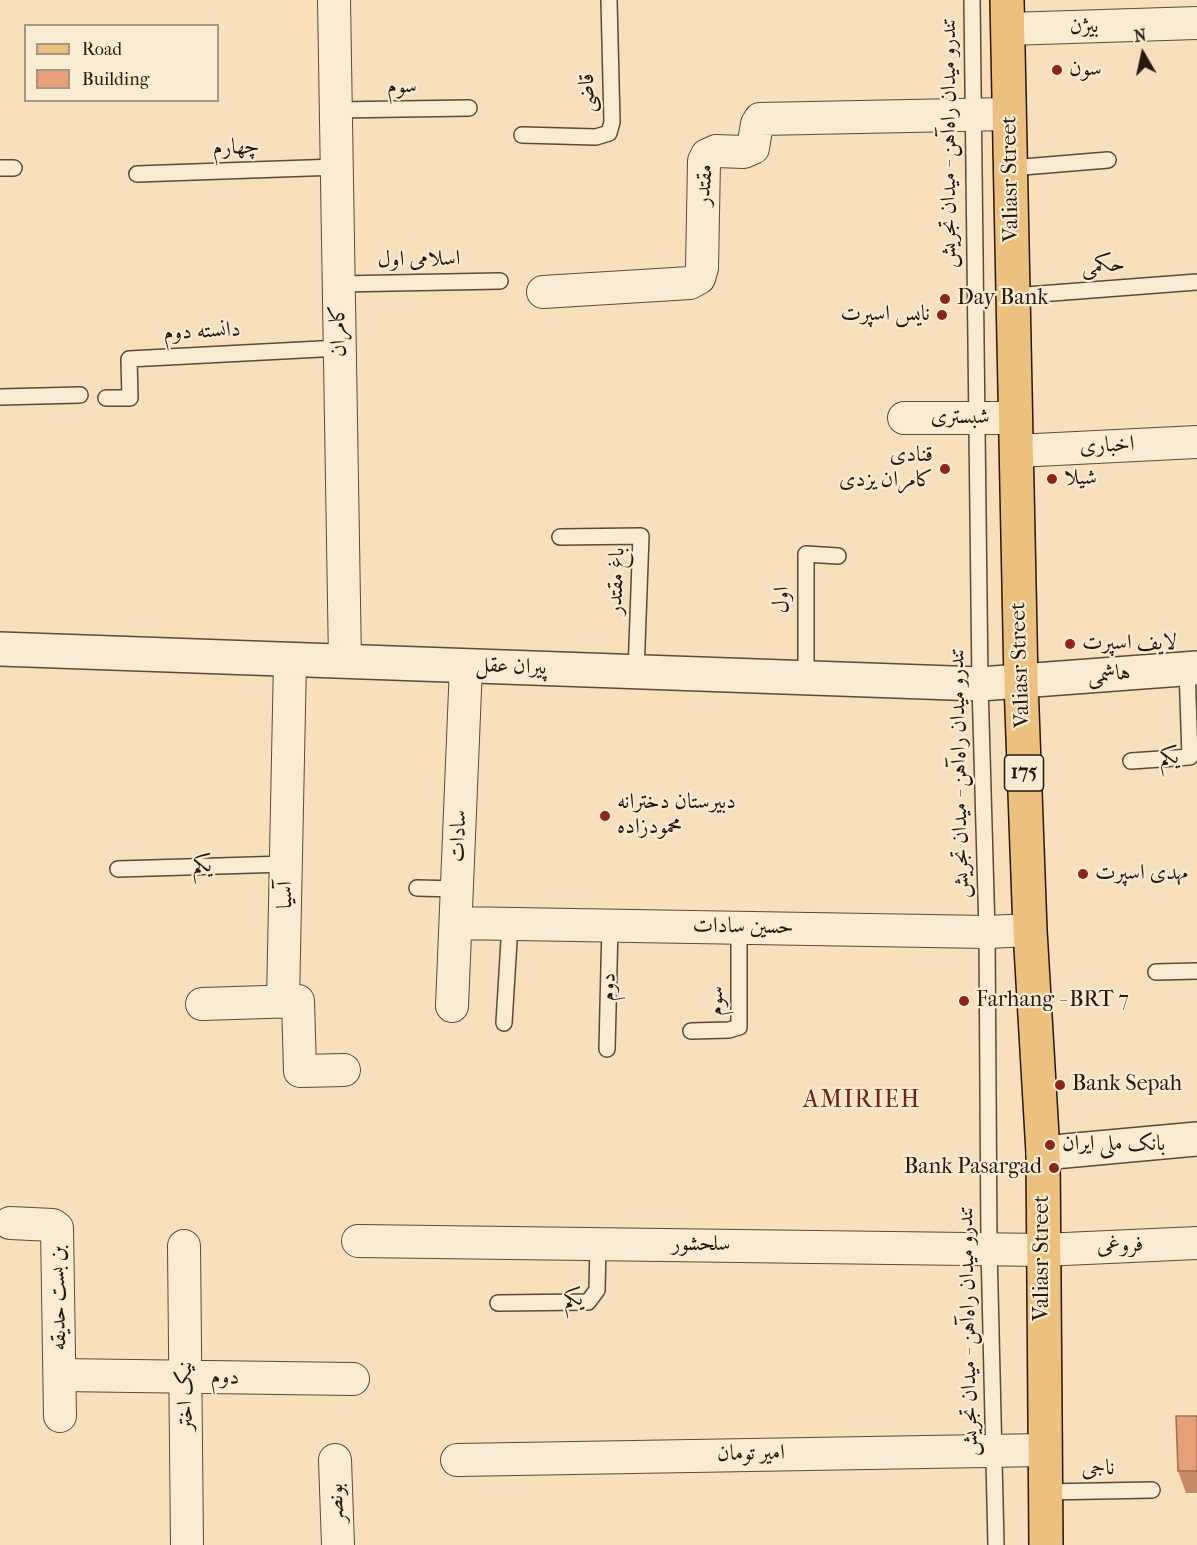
<!DOCTYPE html>
<meta charset="utf-8">
<style>
body{margin:0}
#map{position:relative;width:1197px;height:1545px;overflow:hidden;background:#f7e0bb;font-family:"IM FELL French Canon",serif}
canvas{display:block}
.legend{position:absolute;left:24px;top:24px;width:195px;height:78px;box-sizing:border-box;background:#faebd3;border:2px solid #a69783;margin:0;padding:8px 10px;list-style:none;font-size:18px;color:#27180c}
.legend li{display:flex;align-items:center;gap:12px;height:30px}
.legend b{width:30px;border:2px solid #a69783}
.north{position:absolute;left:1113px;top:24px;width:60px;height:60px;-webkit-text-stroke:4px #faebd3;paint-order:stroke;rotate:351deg;font-size:16px;font-weight:700;line-height:24px;text-align:center;color:#27180c}
.north::after{content:'';display:block;margin:auto;width:21px;height:27px;background:#27180c;clip-path:polygon(50% 0,100% 100%,50% 72%,0 100%)}
</style>
<div id="map">
<canvas width="1197" height="1545"></canvas>
<ul class="legend">
<li><b style="height:8px;background:#ecc07e"></b>Road</li>
<li><b style="height:16px;background:#e5a079"></b>Building</li>
</ul>
<div class="north">N</div>
</div>
<script>
const g = document.querySelector('canvas').getContext('2d');
g.lineJoin = 'round';
const poly = rows => new Path2D(rows.map(r => 'M' + r).join(''));
function stroke(path, color, width, dash) { g.strokeStyle = color; g.lineWidth = width; g.lineCap = dash ? 'butt' : 'round'; g.setLineDash(dash || []); g.stroke(path); }
function paint(path, color) { g.fillStyle = color; g.fill(path, 'evenodd'); }
function drawText(font, color, halo, rows, align = 'center') {
  g.font = font + ' "IM FELL French Canon",Amiri,serif'; g.lineWidth = 4.5; g.setLineDash([]); g.textBaseline = 'middle'; g.strokeStyle = halo; g.fillStyle = color; for (const [text, x, y, turn = 0] of rows) {
    g.save(); g.translate(x, y); g.rotate((+turn || 0) * Math.PI / 180); g.textAlign = isNaN(turn) ? turn : align; if (halo) g.strokeText(text, 0, 0); g.fillText(text, 0, 0); g.restore();
  }
}
const service = poly([
 [972,0,980,684,987,932,989,1247,996,1545],
 [336,110,469,108],
 [522,135,596,137,609,133,612,122,609,0],
 [0,168,14,168],
 [1011,168,1108,160],
 [137,174,337,167],
 [339,284,500,281],
 [1013,296,1197,282],
 [0,397,80,395],
 [106,398,130,398,129,359,340,348],
 [560,537,641,536,636,672],
 [806,678,806,554,838,556],
 [1131,761,1190,757,1187,668],
 [118,869,286,864],
 [417,888,457,889],
 [1156,972,1197,971],
 [504,1023,510,924],
 [691,1031,729,1030,739,1027,739,926],
 [607,1049,610,925],
 [498,1303,588,1302,597,1290,598,1244],
 [1045,1492,1152,1490]
]);
const minor = poly([
 [334,0,345,661],
 [1008,29,1197,23],
 [543,292,690,283,699,278,702,268,704,161,707,155,716,151,744,152,753,148,757,124,760,119,1009,114],
 [904,418,1016,418],
 [1016,451,1197,442],
 [456,923,987,932,1030,930],
 [283,1001,290,660],
 [202,1004,298,1001,300,1071,344,1070],
 [452,1006,466,666],
 [10,1223,53,1225,57,1228,60,1416],
 [358,1241,1043,1250,1197,1243],
 [184,1246,187,1545],
 [60,1375,353,1379],
 [335,1460,338,1545],
 [457,1460,1044,1450]
]);
const tertiary = poly([
 [0,649,980,684,1197,668],
 [1043,1153,1197,1139]
]);
const primary = poly([
 [1007,0,1021,682,1030,930,1043,1153,1046,1545]
]);
const wall = poly([
 [1197,1416,1197,1493,1186,1493,1178,1471]
]);
const building = poly([
 [1176,1416,1197,1416,1197,1471,1178,1471,1176,1416]
]);
const markers = [
 [1057,70,6,"#8f2418"],
 [945,299,6,"#8f2418"],
 [942,315,6,"#8f2418"],
 [945,469,6,"#8f2418"],
 [1052,479,6,"#8f2418"],
 [1070,644,6,"#8f2418"],
 [605,816,6,"#8f2418"],
 [1083,874,6,"#8f2418"],
 [964,1001,6,"#8f2418"],
 [1060,1085,6,"#8f2418"],
 [1050,1145,6,"#8f2418"],
 [1054,1168,6,"#8f2418"]
];
const shields = [
 [1024,773,39]
];
const shieldNames = [
 ["175",1024,773]
];
const streetNames = [
 ["بیژن",1084,27,-2],
 ["سوم",402,87,-1],
 ["قاضی",588,93,-91],
 ["تندرو میدان راه‌آهن - میدان تجریش",950,143,-90],
 ["چهارم",236,148,-2],
 ["Valiasr Street",1011,179,-91],
 ["مقتدر",705,185,-86],
 ["اسلامی اول",419,260,-1],
 ["حکمی",1103,266,-4],
 ["کامران",339,331,-91],
 ["دانسته دوم",202,332,-3],
 ["شبستری",960,418],
 ["اخباری",1107,446,-3],
 ["باغ مقتدر",617,581,-88],
 ["اول",783,600,-90],
 ["Valiasr Street",1021,665,-92],
 ["پیران عقل",511,667,2],
 ["هاشمی",1109,675,-5],
 ["یکم",1169,758,-5],
 ["تندرو میدان راه‌آهن - میدان تجریش",960,773,-91],
 ["سادات",459,836,-88],
 ["یکم",202,866,-2],
 ["آسیا",286,895,-89],
 ["حسین سادات",743,927,1],
 ["دوم",609,987,-89],
 ["سوم",717,1001,-89],
 ["سلحشور",701,1245],
 ["فروغی",1120,1246,-2],
 ["Valiasr Street",1043,1258,-90],
 ["بن بست حدیقه",59,1298,-91],
 ["یکم",573,1300,-7],
 ["تندرو میدان راه‌آهن - میدان تجریش",969,1331,-91],
 ["دوم",225,1378,1],
 ["نیک اختر",186,1396,-91],
 ["امیر تومان",751,1454,-1],
 ["ناجی",1098,1469,-1],
 ["بونصر",337,1503,-92]
];
const poiNames = [
 ["سون",1069,70],
 ["Day Bank",957,299],
 ["نایس اسپرت",930,315,"right"],
 ["قنادی",933,456,"right"],
 ["کامران یزدی",933,481,"right"],
 ["شیلا",1064,479],
 ["لایف اسپرت",1082,644],
 ["دبیرستان دخترانه",617,803],
 ["محمودزاده",617,828],
 ["مهدی اسپرت",1095,874],
 ["Farhang - BRT 7",976,1001],
 ["Bank Sepah",1072,1085],
 ["بانک ملی ایران",1062,1145],
 ["Bank Pasargad",1042,1168,"right"]
];
const neighbourhoodNames = [
 ["AMIRIEH",862,1101]
];
stroke(service, '#5b4a38', 18);
stroke(minor, '#5b4a38', 34);
stroke(tertiary, '#5b4a38', 36);
stroke(primary, '#27180c', 36);
stroke(service, '#faebd3', 15);
stroke(minor, '#faebd3', 32);
stroke(tertiary, '#faebd3', 33);
stroke(primary, '#ecc07e', 33);
paint(wall, '#c58a68');
paint(building, '#e5a079');
stroke(building, '#a07055', 1.5);
for (const [x, y, r, color] of markers) { const dot = new Path2D(); dot.arc(x, y, r, 0, 2 * Math.PI); g.fillStyle = color; g.fill(dot); stroke(dot, '#faebd3', 2); }
for (const [x, y, w] of shields) { const box = new Path2D(); box.roundRect(x - w / 2, y - 18, w, 36, 4.5); g.fillStyle = '#faebd3'; g.fill(box); stroke(box, '#27180c', 1.5); }
drawText('bold 21px', '#27180c', null, shieldNames);
drawText('22px', '#27180c', '#faebd3', streetNames);
drawText('22px', '#27180c', '#faebd3', poiNames, 'left');
g.letterSpacing = '1.5px';
drawText('24px', '#7a1f14', '#faebd3', neighbourhoodNames);
g.letterSpacing = '0px';
</script>
